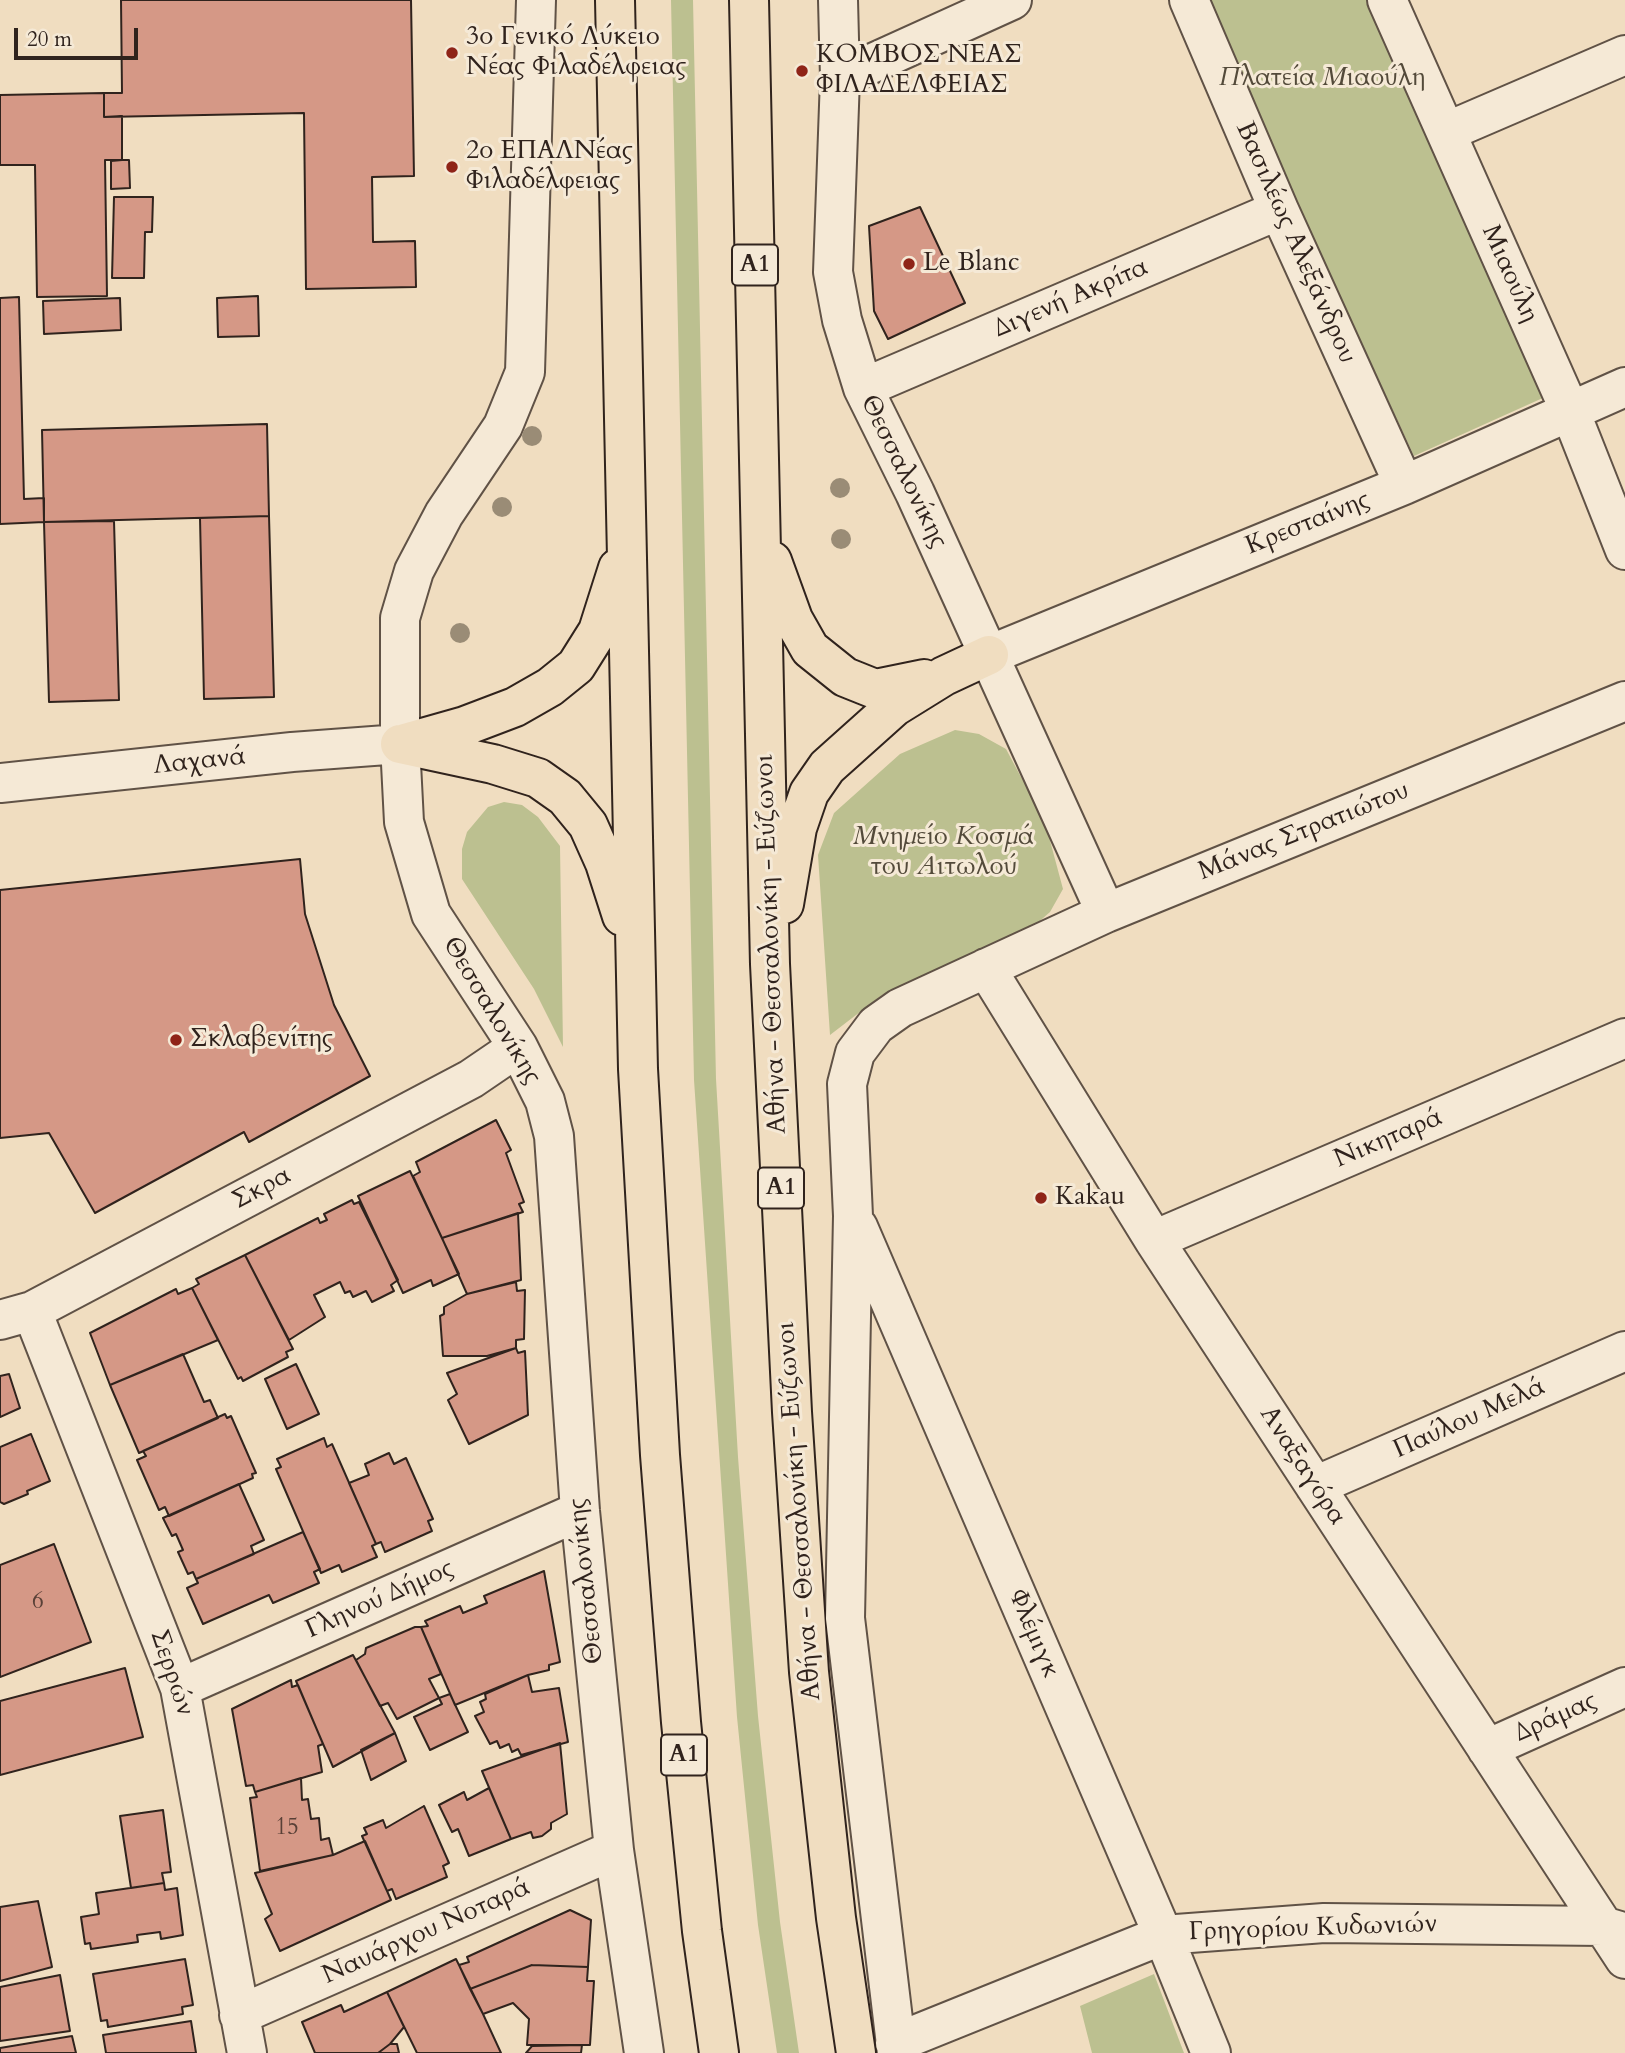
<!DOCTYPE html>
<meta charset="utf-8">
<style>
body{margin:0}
#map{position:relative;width:1625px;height:2053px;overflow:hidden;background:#f0ddc0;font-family:Cardo,serif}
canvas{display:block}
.scale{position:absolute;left:14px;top:28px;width:124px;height:32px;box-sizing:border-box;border:4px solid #30231d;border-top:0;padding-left:9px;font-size:21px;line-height:24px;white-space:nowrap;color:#30231d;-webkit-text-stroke:5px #f5e9d6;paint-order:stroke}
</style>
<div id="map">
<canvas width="1625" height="2053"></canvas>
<div class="scale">20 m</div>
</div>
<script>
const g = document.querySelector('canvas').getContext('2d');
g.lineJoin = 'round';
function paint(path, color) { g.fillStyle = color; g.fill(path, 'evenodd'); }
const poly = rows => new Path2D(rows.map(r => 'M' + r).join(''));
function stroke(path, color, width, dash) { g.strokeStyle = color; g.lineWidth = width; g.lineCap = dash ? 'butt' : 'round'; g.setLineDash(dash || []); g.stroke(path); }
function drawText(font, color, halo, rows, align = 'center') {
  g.font = font + ' Cardo,serif'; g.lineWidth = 6; g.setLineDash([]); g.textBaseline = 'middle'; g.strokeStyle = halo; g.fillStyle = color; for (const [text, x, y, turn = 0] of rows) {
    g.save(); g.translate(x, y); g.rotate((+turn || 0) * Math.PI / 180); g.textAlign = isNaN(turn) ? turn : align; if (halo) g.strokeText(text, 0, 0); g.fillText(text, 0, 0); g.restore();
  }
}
const green = poly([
 [671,0,693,0,716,1079,738,1457,758,1716,780,1922,799,2053,777,2053,758,1925,737,1717,694,1080],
 [1201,0,1370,0,1545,397,1414,456],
 [955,730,979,734,1006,749,1045,822,1063,889,1050,912,1034,926,882,995,830,1035,818,855,834,813,900,754],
 [504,802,522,805,538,817,560,846,563,1047,534,989,462,879,462,849,467,832,488,807],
 [1154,1974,1184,2053,1092,2053,1080,2006]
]);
const building = poly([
 [121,0,411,0,414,176,372,177,373,242,415,241,416,287,306,289,304,113,104,117,104,93,122,93,121,0],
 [104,93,104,117,122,116,122,160,105,160,107,296,37,297,35,165,0,165,0,95,104,93],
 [122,160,129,160,130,188,111,189,111,161,122,160],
 [114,197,153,197,152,232,145,232,144,278,112,278,114,197],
 [920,207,965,303,888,339,874,311,869,226,920,207],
 [258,296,259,336,218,337,217,298,258,296],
 [19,297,24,499,44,498,44,522,0,524,0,298,19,297],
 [120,298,121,330,44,334,43,301,120,298],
 [267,424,269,516,44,522,42,430,267,424],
 [269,516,274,697,204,699,200,518,269,516],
 [114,521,119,700,49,702,44,522,114,521],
 [300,859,305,914,334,1005,370,1076,249,1142,244,1132,95,1213,49,1133,0,1138,0,890,300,859],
 [496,1120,511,1150,506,1153,524,1202,519,1204,523,1212,442,1238,413,1176,420,1172,416,1162,496,1120],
 [410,1171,459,1274,433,1286,431,1280,403,1293,358,1196,410,1171],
 [352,1200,354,1204,359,1202,398,1280,391,1285,394,1291,372,1302,366,1291,353,1297,350,1291,345,1293,340,1282,314,1295,325,1317,289,1340,245,1255,318,1218,320,1223,327,1220,324,1214,352,1200],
 [518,1213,521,1280,467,1294,442,1238,518,1213],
 [245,1255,293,1349,286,1352,288,1357,243,1381,241,1377,238,1379,192,1288,199,1284,196,1279,245,1255],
 [516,1282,517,1291,525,1290,524,1339,516,1340,516,1348,487,1356,443,1356,440,1316,444,1314,444,1307,467,1294,516,1282],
 [192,1288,218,1340,110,1385,90,1333,176,1289,178,1294,192,1288],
 [516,1348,518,1353,525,1351,528,1415,469,1444,448,1400,457,1394,447,1373,516,1348],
 [183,1354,204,1402,210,1400,218,1418,139,1453,110,1385,183,1354],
 [296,1364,319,1414,287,1429,265,1379,296,1364],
 [9,1374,20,1408,0,1417,0,1376,9,1374],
 [225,1414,227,1418,231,1416,256,1473,252,1474,253,1478,169,1516,165,1507,159,1510,137,1460,146,1456,143,1451,225,1414],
 [31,1434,50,1481,27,1491,28,1494,4,1504,0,1502,0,1447,31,1434],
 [324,1438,327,1447,332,1444,376,1544,372,1546,377,1557,342,1572,339,1565,321,1573,276,1469,281,1467,277,1459,324,1438],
 [389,1453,394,1464,406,1458,433,1519,428,1521,432,1531,385,1552,381,1542,376,1544,349,1483,369,1475,365,1464,389,1453],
 [239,1484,264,1540,251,1546,254,1554,196,1579,193,1572,188,1574,178,1552,183,1550,176,1534,172,1536,163,1518,239,1484],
 [303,1532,320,1569,314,1572,319,1583,273,1603,269,1595,203,1624,187,1588,198,1583,196,1579,303,1532],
 [54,1544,91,1642,0,1677,0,1565,54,1544],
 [544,1571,560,1662,549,1665,549,1670,528,1675,455,1705,421,1627,428,1626,425,1621,460,1606,463,1613,487,1603,484,1596,544,1571],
 [415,1627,421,1627,441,1674,429,1679,439,1698,397,1719,388,1703,380,1706,356,1660,365,1654,366,1648,415,1627],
 [353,1655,395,1733,333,1767,296,1681,353,1655],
 [125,1668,143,1737,0,1775,0,1701,125,1668],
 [528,1675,532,1692,559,1688,568,1742,521,1755,518,1749,512,1752,509,1744,500,1748,497,1741,490,1744,475,1716,484,1712,480,1702,486,1699,485,1694,528,1675],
 [291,1680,292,1687,298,1685,323,1744,318,1746,322,1772,255,1792,253,1785,246,1786,232,1709,291,1680],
 [450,1694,468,1732,430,1750,414,1717,442,1704,439,1698,450,1694],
 [395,1733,406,1761,371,1780,361,1750,395,1733],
 [560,1743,567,1814,551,1823,551,1829,542,1836,533,1838,531,1832,511,1839,482,1771,560,1743],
 [301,1778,302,1800,308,1799,311,1819,319,1818,321,1840,329,1838,333,1855,260,1871,250,1798,257,1797,255,1792,301,1778],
 [489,1788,511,1839,469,1856,458,1829,452,1832,439,1805,464,1792,467,1800,489,1788],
 [424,1806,449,1863,443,1866,447,1877,396,1899,392,1889,387,1891,362,1836,367,1834,364,1828,383,1820,386,1828,424,1806],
 [163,1810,171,1872,162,1873,164,1883,131,1888,120,1816,163,1810],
 [365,1841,391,1900,280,1951,265,1919,272,1914,255,1873,333,1855,365,1841],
 [164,1883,165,1890,177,1888,183,1935,161,1939,160,1932,137,1935,138,1942,91,1949,90,1943,85,1944,81,1917,99,1914,96,1893,164,1883],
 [38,1901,52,1967,0,1981,0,1907,38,1901],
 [570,1910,591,1920,588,1967,532,1965,470,1989,459,1965,469,1962,467,1957,570,1910],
 [185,1959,193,2005,182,2007,183,2014,108,2027,107,2020,101,2021,93,1974,185,1959],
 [456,1959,483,2014,501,2053,417,2053,387,1992,456,1959],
 [532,1965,588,1967,587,1981,594,1981,590,2045,527,2045,529,2019,513,2003,483,2014,470,1989,532,1965],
 [60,1975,70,2031,0,2041,0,1987,60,1975],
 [387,1992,404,2027,390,2044,378,2053,315,2053,302,2022,341,2005,344,2012,387,1992],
 [191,2021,196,2053,106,2053,103,2035,191,2021],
 [72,2036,76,2053,0,2053,0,2048,72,2036],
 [390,2044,397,2044,399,2053,378,2053,390,2044],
 [582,2045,581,2053,526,2053,532,2046,582,2045]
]);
const minor = poly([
 [536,0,525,372,503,426,444,514,414,571,400,618,400,744,404,822,431,914,518,1047,545,1101,554,1136,580,1511,614,1850,644,2053],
 [838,0,840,78,833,272,842,320,863,388,915,493,1106,913],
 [1189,0,1279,210,1404,485],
 [1387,0,1570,411,1625,550],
 [840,78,1012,0],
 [1446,132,1625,55],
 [863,388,1279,210],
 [989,655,1404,485,1625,387],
 [0,783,292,752,400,744],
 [986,968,1154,1240,1625,1959],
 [858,1227,1163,1935,1211,2053],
 [1154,1240,1625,1038],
 [32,1311,180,1688,247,2053],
 [0,1320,32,1311,471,1079,518,1047],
 [1315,1486,1625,1351],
 [180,1688,580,1511],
 [1487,1749,1625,1687],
 [239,2015,614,1850],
 [895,2043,1163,1935,1324,1923,1603,1926,1623,1932],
 [897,2053,845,1618,853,1216,847,1084,855,1053,876,1025,900,1008,1106,913,1625,701]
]);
const highway = poly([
 [615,0,638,1069,660,1455,681,1722,702,1931,719,2053],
 [749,0,770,964,792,1412,809,1672,836,1918,856,2053],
 [772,561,793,619,810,649,845,677,875,689,924,679],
 [405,743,465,726,515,707,550,687,576,666,598,631,618,568],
 [400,744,493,764,538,778,565,797,588,825,605,863,622,916],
 [784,904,797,828,809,793,827,767,894,707,944,676,989,655]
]);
const trees = [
 [532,436],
 [840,488],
 [502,507],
 [841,539],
 [460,633]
];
const markers = [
 [452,53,7,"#8f2418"],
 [802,71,7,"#8f2418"],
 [452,167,7,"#8f2418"],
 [909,264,7,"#8f2418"],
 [176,1040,7,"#8f2418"],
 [1041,1198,7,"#8f2418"]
];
const numberNames = [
 ["6",38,1603],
 ["15",287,1829]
];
const shields = [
 [755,265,46],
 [781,1188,46],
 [684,1755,46]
];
const shieldNames = [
 ["Α1",755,265],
 ["Α1",781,1188],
 ["Α1",684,1755]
];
const poiNames = [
 ["3ο Γενικό Λύκειο",466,38],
 ["Νέας Φιλαδέλφειας",466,68],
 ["ΚΟΜΒΟΣ ΝΕΑΣ",816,56],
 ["ΦΙΛΑΔΕΛΦΕΙΑΣ",816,86],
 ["2ο ΕΠΑΛΝέας",466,152],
 ["Φιλαδέλφειας",466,182],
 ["Le Blanc",923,264],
 ["Σκλαβενίτης",190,1040],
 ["Kakau",1055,1198]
];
const parkNames = [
 ["Πλατεία Μιαούλη",1322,79],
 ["Μνημείο Κοσμά",944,838],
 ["του Αιτωλού",944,868]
];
const streetNames = [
 ["Βασιλέως Αλεξάνδρου",1295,243,66],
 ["Μιαούλη",1509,274,66],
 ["Διγενή Ακρίτα",1071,299,-23],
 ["Θεσσαλονίκης",903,472,64],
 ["Κρεσταίνης",1308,524,-22],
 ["Λαχανά",200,762,-6],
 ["Μάνας Στρατιώτου",1304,832,-22],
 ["Αθήνα - Θεσσαλονίκη - Εύζωνοι",772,944,-92],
 ["Θεσσαλονίκης",491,1011,59],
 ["Νικηταρά",1389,1139,-23],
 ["Σκρα",262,1189,-28],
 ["Παύλου Μελά",1470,1419,-24],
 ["Αναξαγόρα",1302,1466,57],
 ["Αθήνα - Θεσσαλονίκη - Εύζωνοι",800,1511,-94],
 ["Θεσσαλονίκης",587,1581,-96],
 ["Γληνού Δήμος",380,1600,-24],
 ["Φλέμιγκ",1033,1634,67],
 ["Σερρών",171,1673,71],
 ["Δράμας",1556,1718,-24],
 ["Γρηγορίου Κυδωνιών",1313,1929,-2],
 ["Ναυάρχου Νοταρά",427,1932,-24]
];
paint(green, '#bcc090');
paint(building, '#d59886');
stroke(building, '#30231d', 2);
stroke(minor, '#605246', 42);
stroke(highway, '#30231d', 42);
stroke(minor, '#f5e9d6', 38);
stroke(highway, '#f0ddc0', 38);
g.fillStyle = '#9a8c76';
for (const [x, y] of trees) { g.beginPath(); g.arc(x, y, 10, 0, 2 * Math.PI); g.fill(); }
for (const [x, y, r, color] of markers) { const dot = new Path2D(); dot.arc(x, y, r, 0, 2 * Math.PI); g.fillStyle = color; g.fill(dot); stroke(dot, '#f5e9d6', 2.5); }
drawText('23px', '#594037', null, numberNames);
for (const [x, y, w] of shields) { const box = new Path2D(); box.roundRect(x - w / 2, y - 20.5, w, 41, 5); g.fillStyle = '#f5e9d6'; g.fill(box); stroke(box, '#30231d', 2); }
drawText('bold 24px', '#30231d', null, shieldNames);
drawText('26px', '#30231d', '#f5e9d6', poiNames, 'left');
drawText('italic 26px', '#534a3a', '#f5e9d6', parkNames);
drawText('26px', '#30231d', '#f5e9d6', streetNames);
</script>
